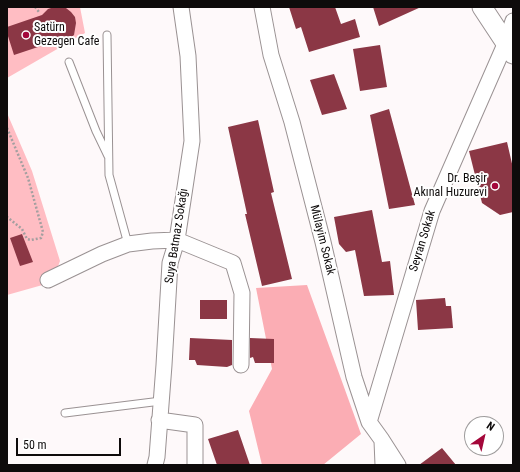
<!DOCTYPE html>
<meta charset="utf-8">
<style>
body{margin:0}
#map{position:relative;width:520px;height:472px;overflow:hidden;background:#fef9fa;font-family:"Roboto Condensed",sans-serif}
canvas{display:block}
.frame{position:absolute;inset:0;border:8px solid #0e0b0b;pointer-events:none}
.north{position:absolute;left:464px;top:416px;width:40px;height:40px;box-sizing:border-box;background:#fff;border:1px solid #9f9d9d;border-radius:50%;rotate:34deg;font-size:11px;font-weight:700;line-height:16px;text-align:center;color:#0e0b0b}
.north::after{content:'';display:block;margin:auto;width:14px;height:18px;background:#a4073a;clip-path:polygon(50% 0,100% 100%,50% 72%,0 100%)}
.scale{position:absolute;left:16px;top:438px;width:105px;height:18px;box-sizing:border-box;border:2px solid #0e0b0b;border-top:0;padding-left:5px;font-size:12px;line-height:14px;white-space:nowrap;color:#0e0b0b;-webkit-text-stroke:3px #fff;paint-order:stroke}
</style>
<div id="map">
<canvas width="520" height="472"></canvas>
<div class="frame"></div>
<div class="north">N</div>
<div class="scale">50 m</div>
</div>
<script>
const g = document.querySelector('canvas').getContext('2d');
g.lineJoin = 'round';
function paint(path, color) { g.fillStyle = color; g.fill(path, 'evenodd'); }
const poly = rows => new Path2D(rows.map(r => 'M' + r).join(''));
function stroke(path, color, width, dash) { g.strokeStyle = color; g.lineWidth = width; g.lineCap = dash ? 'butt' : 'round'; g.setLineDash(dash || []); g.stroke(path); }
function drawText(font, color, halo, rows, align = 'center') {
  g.font = font + ' "Roboto Condensed",sans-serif'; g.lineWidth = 4; g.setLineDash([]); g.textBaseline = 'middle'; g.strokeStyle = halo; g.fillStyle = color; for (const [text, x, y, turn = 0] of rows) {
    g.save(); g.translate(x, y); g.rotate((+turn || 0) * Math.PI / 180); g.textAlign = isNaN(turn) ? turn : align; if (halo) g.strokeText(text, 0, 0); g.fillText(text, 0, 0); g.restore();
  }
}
const green = poly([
 [7,7,80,7,85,33,7,78],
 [7,113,32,171,60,261,57,269,46,284,7,295]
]);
const forest = poly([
 [307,285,361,434,323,465,262,465,249,411,272,369,256,288]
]);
const building = poly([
 [54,7,66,8,71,12,75,17,76,23,74,35,65,42,50,43,14,55,7,33,7,27,42,15,48,9],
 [289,7,335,7,341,24,355,19,360,37,309,52,301,27,296,29],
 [373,7,421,7,379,26],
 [380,45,387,87,360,91,353,49],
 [334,74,347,109,322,115,310,80],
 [389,109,415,205,389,209,370,115],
 [258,120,274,192,271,193,292,279,262,286,245,214,247,214,228,127],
 [507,142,513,168,513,212,500,215,482,203,469,151],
 [372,210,382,262,390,261,394,295,364,296,355,250,346,252,339,244,334,217],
 [22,234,33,262,20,266,10,238],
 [445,298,446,306,451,306,453,328,418,330,416,300],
 [200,300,227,300,227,319,200,319],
 [190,338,232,340,232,365,227,367,197,365,195,360,189,360],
 [250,338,274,339,274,363,255,363,253,357,250,358],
 [238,430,250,465,217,465,208,439],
 [442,448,456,465,419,465]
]);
const path = poly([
 [35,7,39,12],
 [7,128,28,178,43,232,41,238,31,240,27,239,22,229,7,217]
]);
const service = poly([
 [107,35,109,175,128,244],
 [69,62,96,131,108,156],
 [65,413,161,401]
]);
const minor = poly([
 [262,7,271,55,292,122,323,242,354,377,369,422,382,440,398,465],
 [48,280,102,254,128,244,152,241,177,240,233,263,242,293,241,365],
 [159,420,195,425,195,465],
 [369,422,432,211,506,42,513,21],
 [382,441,383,465],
 [155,465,157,457,164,365,170,263,177,240,192,141,188,56,181,7]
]);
const tertiary = poly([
 [482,7,513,54]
]);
const markers = [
 [26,35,4,"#a4073a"],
 [495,186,4,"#a4073a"]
];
const poiNames = [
 ["Satürn",34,28],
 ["Gezegen Cafe",34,42],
 ["Dr. Beşir",487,179,"right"],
 ["Akınal Huzurevi",487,193,"right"]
];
const streetNames = [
 ["Suya Batmaz Sokağı",177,236,-81],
 ["Mülayim Sokak",322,240,76],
 ["Seyran Sokak",423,241,-73]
];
paint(green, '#ffbdc3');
paint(forest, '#fbadb4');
paint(building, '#8b3745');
stroke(service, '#9a9293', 9);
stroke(minor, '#9a9293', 17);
stroke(tertiary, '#9a9293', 21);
stroke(path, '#a49fa0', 2.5, [2, 2]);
stroke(service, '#fff', 7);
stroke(minor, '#fff', 15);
stroke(tertiary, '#fff', 19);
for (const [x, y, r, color] of markers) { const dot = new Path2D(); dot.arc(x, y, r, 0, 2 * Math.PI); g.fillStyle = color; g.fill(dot); stroke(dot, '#fff', 1.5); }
drawText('12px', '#0e0b0b', '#fff', poiNames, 'left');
drawText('12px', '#0e0b0b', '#fff', streetNames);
</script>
